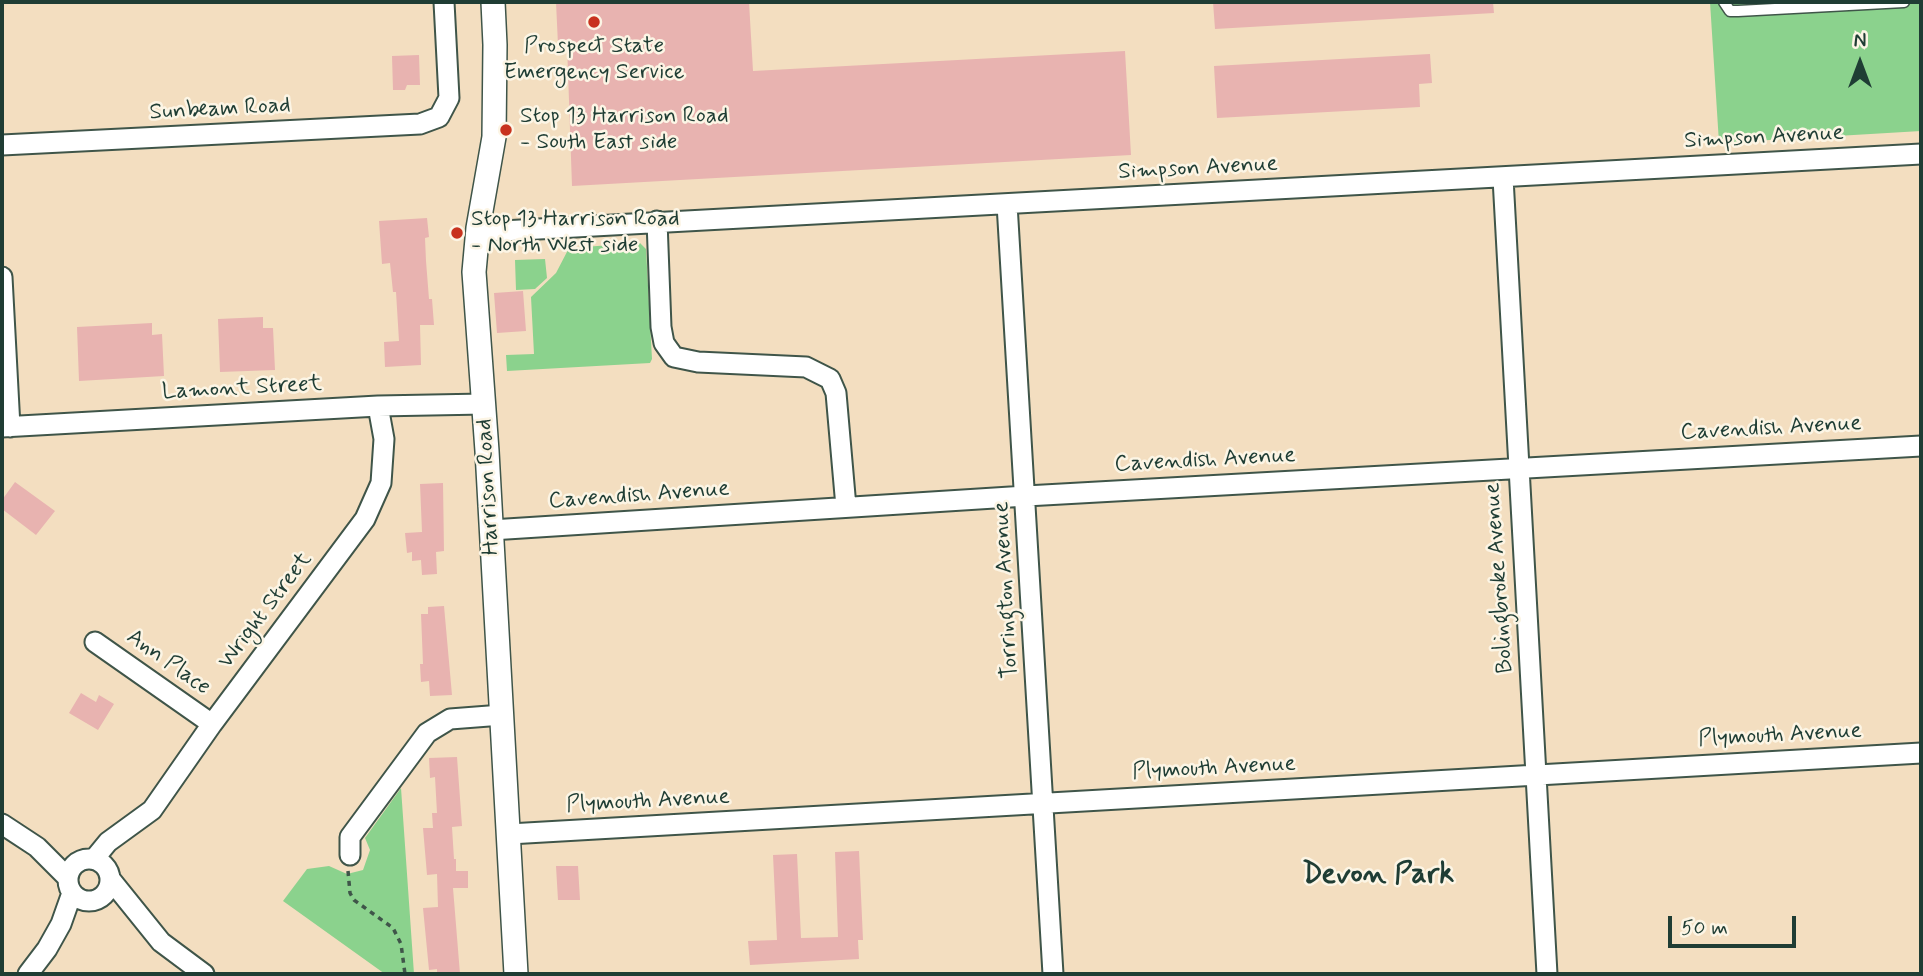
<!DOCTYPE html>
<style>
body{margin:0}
#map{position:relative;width:1923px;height:976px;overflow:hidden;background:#f3dec0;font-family:Mynerve,sans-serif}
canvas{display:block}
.frame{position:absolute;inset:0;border:4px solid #1f3d34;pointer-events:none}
.north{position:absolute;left:1825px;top:28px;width:70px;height:70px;-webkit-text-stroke:5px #fcf5e5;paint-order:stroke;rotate:0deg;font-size:19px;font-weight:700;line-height:28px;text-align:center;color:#1f3d34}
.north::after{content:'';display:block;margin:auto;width:24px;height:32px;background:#1f3d34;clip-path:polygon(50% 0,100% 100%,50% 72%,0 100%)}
.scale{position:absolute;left:1668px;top:916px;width:128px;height:32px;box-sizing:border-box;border:4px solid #1f3d34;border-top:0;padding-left:9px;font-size:21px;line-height:24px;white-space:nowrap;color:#1f3d34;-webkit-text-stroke:5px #fcf5e5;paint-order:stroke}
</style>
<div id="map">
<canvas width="1923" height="976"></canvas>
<div class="frame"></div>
<div class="north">N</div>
<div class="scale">50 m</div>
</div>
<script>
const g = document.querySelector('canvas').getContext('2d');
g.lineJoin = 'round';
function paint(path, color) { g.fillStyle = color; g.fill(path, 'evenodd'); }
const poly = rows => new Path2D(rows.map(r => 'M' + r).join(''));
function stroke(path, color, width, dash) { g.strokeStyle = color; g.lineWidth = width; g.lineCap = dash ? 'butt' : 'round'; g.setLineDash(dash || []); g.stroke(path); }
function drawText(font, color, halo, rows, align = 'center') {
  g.font = font + ' Mynerve,sans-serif'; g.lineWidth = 5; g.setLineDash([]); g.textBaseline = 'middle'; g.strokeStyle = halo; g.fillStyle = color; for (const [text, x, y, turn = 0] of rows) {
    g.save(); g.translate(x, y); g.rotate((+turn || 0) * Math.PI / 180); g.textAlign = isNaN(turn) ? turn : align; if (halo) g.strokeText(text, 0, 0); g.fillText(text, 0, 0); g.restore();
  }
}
const green = poly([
 [1710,2,1921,2,1921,131,1719,143],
 [640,243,646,249,652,359,650,363,507,371,506,355,534,354,531,297,556,273,569,248],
 [545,259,547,278,535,289,516,290,515,260],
 [401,788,414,974,385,974,283,901,307,869,329,866,347,874,363,870,370,850,365,838]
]);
const building = poly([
 [556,2,692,2,692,4,749,2,753,71,1125,51,1131,155,572,186,567,44,558,45],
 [1213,2,1493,2,1494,13,1215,29],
 [1430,54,1432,83,1419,84,1420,107,1217,118,1214,66],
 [419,55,420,85,407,85,405,90,393,90,392,56],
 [427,218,429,237,425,238,426,261,429,299,432,299,434,325,420,325,421,365,385,367,384,342,399,341,396,292,393,292,390,263,382,264,379,221],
 [523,291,526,331,497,333,494,293],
 [263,317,263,328,273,328,275,370,220,372,218,319],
 [152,323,152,335,162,334,164,376,79,381,77,327],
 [15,482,55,511,36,535,2,509,2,500],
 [443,483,444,551,436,552,437,574,422,575,421,560,412,561,412,552,407,553,405,533,422,532,420,484],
 [444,606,452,695,430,696,429,681,421,682,420,664,423,664,421,614,428,614,428,607],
 [81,693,96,702,99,695,114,704,98,730,69,713],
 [457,757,462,826,452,827,454,859,456,859,456,871,468,871,468,888,453,888,460,974,437,974,437,969,429,970,423,908,438,907,437,874,427,875,423,828,433,828,432,813,437,813,435,777,430,778,429,758],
 [859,851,863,940,858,940,859,959,750,965,748,941,777,940,773,855,797,854,801,938,838,937,835,852],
 [556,866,578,866,580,900,558,900]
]);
const path = poly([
 [348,871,350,893,354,900,393,928,401,944,405,974]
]);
const service = poly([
 [1724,2,1730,11,1738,11,1904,2]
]);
const minor = poly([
 [2,145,420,124,439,117,449,98,444,2],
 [1503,178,1547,974],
 [1007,204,1053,974],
 [657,221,661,327,664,343,674,357,698,362,806,367,830,379,836,393,846,507],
 [478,228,502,231,1921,154],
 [2,277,10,427],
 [2,427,378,406,484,404],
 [491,530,1026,496,1921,446],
 [95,642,212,724],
 [2,824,37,847,68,878],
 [509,834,1921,753],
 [350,855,350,837,427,733,450,719,502,715],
 '68 880a21 21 0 1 1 42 0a21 21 0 1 1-42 0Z',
 [94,859,108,842,152,810,212,724,365,519,381,483,384,439,378,406],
 [111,880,161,942,204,974],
 [28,974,47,949,61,924,72,893]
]);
const tertiary = poly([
 [493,2,495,45,494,137,478,228,474,272,487,451,516,974]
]);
const markers = [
 [594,22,7,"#c8321e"],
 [506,130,7,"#c8321e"],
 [457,233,7,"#c8321e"]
];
const poiNames = [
 ["Prospect State",594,47,"center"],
 ["Emergency Service",594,73,"center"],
 ["Stop 13 Harrison Road",520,117],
 ["- South East side",520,143],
 ["Stop 13 Harrison Road",471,220],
 ["- North West side",471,246]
];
const streetNames = [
 ["Sunbeam Road",220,110,-3],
 ["Simpson Avenue",1764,138,-3],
 ["Simpson Avenue",1198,169,-3],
 ["Lamont Street",242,389,-3],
 ["Cavendish Avenue",1771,429,-3],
 ["Cavendish Avenue",1205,461,-3],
 ["Harrison Road",489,487,-93],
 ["Cavendish Avenue",639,496,-4],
 ["Bolingbroke Avenue",1500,578,-94],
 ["Torrington Avenue",1007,590,-93],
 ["Wright Street",266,611,-53],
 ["Ann Place",168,663,35],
 ["Plymouth Avenue",1780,736,-3],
 ["Plymouth Avenue",1214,769,-3],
 ["Plymouth Avenue",648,802,-3]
];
const districtNames = [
 ["Devon Park",1378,876]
];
paint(green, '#8bd28d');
paint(building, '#e8b3b0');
stroke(service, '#3f5549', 13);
stroke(minor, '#3f5549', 23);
stroke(tertiary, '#3f5549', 26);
stroke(path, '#3f5549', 3.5, [5, 5]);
stroke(service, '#fff', 10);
stroke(minor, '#fff', 19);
stroke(tertiary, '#fff', 23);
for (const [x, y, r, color] of markers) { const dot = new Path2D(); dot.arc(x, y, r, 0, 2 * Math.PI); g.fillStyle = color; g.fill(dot); stroke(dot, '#fcf5e5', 2.5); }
drawText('23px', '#1f3d34', '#fcf5e5', poiNames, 'left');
drawText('23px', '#1f3d34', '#fcf5e5', streetNames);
drawText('bold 30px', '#1f3d34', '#fcf5e5', districtNames);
</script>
